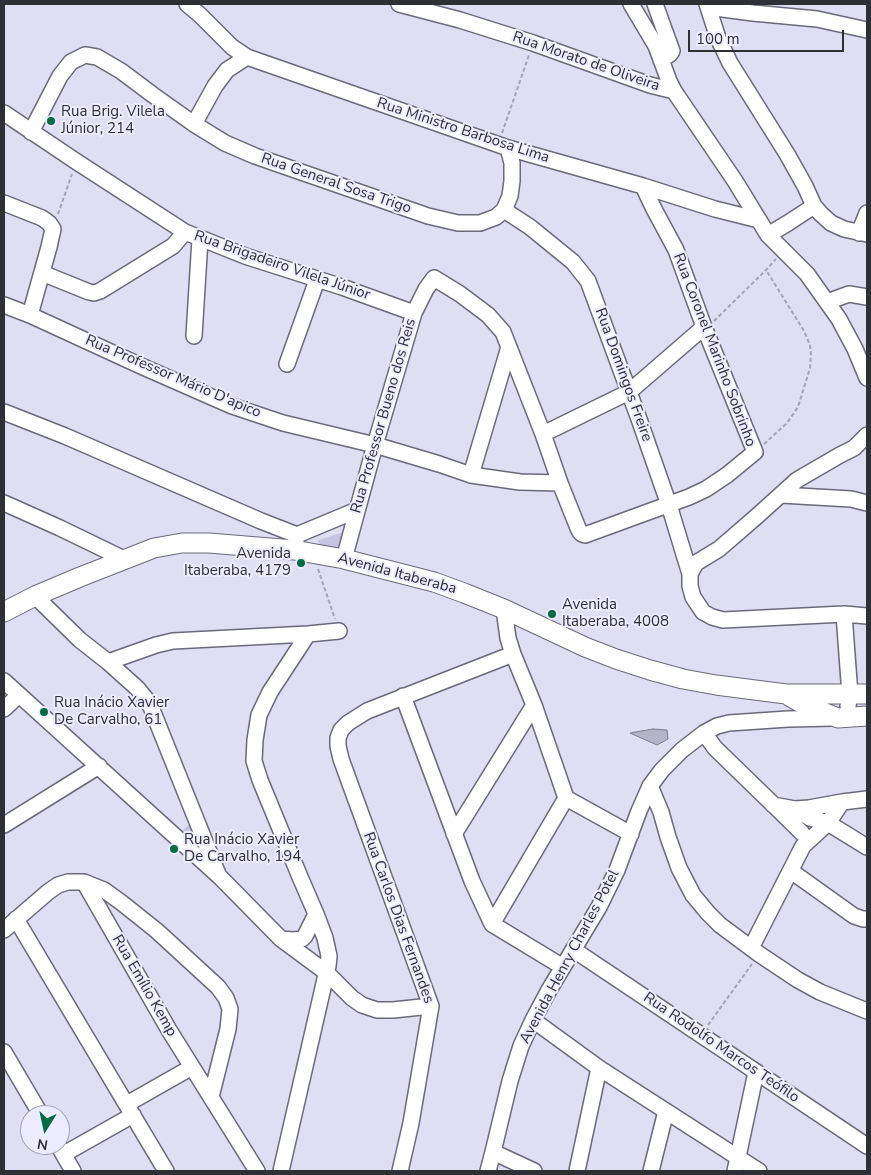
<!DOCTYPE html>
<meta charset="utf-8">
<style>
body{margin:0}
#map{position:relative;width:871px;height:1175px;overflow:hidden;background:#dfdef2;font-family:"Nunito Sans",sans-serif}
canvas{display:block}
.frame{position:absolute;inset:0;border:5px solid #2f2f36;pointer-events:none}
.north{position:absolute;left:20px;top:1105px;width:50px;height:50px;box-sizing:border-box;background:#edebff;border:1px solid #a1a0af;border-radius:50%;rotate:190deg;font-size:14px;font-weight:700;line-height:20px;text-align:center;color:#2f2f36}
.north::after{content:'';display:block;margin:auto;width:18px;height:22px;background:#036c42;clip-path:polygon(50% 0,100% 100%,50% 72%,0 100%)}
.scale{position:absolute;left:688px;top:30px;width:156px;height:22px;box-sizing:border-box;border:2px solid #2f2f36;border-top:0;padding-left:6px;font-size:15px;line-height:18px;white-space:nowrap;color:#2f2f36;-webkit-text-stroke:4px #edebff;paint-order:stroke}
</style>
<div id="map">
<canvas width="871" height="1175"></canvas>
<div class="frame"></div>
<div class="north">N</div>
<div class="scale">100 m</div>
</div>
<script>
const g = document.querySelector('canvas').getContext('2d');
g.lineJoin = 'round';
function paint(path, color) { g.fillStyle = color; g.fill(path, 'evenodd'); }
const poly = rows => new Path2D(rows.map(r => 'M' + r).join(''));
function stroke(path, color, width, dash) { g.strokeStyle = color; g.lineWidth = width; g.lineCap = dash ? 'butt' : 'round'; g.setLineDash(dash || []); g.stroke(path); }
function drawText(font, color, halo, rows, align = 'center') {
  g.font = font + ' "Nunito Sans",sans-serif'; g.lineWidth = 4; g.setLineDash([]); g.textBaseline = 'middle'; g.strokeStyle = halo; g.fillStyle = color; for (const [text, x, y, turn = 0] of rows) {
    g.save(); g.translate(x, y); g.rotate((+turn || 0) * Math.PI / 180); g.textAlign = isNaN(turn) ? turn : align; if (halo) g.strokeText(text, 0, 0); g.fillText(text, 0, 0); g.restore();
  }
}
const green = poly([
 [344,532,338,554,322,551,318,540],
 [190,824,204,872,170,841]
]);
const building = poly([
 [653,729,667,730,668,739,657,745,630,733,653,729]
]);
const path = poly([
 [502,133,529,55],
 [58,214,72,174],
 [714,321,766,270,776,259],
 [764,444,787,423,798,407,810,368,811,355,810,345,804,331,766,270],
 [318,569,335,619],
 [708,1025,752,964]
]);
const minor = poly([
 [187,4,200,15,232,47,247,57,508,148,643,186,715,209,759,220],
 [399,4,460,20,533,43,650,85,674,91,735,181,768,235,807,274,839,319,855,349,867,378],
 [631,4,656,46,669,81,674,91],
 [655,4,672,51,670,54,661,60],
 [707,4,718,38,730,63,787,154,805,186,814,206,821,214,831,223,844,229,867,234],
 [708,7,753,13,817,19,867,30],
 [247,57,227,70,215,86,194,124,225,143,255,156,428,216,458,223,480,223,496,217,504,210,510,196,512,181,512,163,508,148],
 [4,113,77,162,185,232,245,256,342,287,414,313],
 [31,132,60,76,71,62,85,55,97,57,121,71,153,95,194,124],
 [4,203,42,218,49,223,53,229,49,247,30,315],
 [504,210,530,227,573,262,588,281,639,419,669,505,690,574],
 [859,233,867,213],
 [768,235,788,223,814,206],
 [42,273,89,292,94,293,100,291,173,246,185,232],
 [827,302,849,294,867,297],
 [4,305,30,315,141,366,232,406,283,423,375,445,439,464,471,475,520,482,560,483],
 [194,336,200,239],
 [287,364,317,280],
 [4,412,65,436,261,521,297,535,294,550],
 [543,434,629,392,704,327],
 [867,435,854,448,840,455,797,480,756,517,719,549,696,563,690,574,690,586,693,597,703,612,712,617,723,620,844,614,867,616],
 [471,475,509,347],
 [781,495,851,499,867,503],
 [4,503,60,528,124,559],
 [297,535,357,510],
 [344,559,375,445,414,313,426,289,434,278,460,294,488,315,503,332,543,434,560,483,578,528,580,532,582,534,585,535,689,497,706,489,727,475,755,452,704,327,676,250,654,209,643,186],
 [35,596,80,640,108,662,137,688,146,699,151,707,218,874],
 [844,614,850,695,848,706],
 [108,662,156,645,173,641,308,634,339,631],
 [4,681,220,877,281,939,327,973,352,998,362,1005,377,1010,393,1010,431,1006],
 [403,696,472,881,492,924,563,967],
 [4,709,19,695],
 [704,733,715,748,786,817,802,833],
 [650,786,661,812,668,837,679,868,693,895,708,913,720,925,759,954,798,980,820,992,867,1011],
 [566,798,631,834],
 [842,802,867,799],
 [795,809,810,818,828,823,867,847],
 [4,825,99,766],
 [454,834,534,705],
 [791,871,854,916,863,919,867,919],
 [84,882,169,1030,257,1171],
 [16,919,166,1171],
 [492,924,566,798,534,705,513,654,508,638,504,609],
 [4,930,48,892,58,885,68,882,84,882,104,890,122,903,157,931,218,987,226,998,230,1009,228,1029,211,1097],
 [281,939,293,940,302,939,305,936,316,914],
 [751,948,803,846,828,823,842,802,809,808,795,809,773,805],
 [574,950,867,1146],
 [533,1020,599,1068,759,1171],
 [4,1052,41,1115],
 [127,1104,192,1067],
 [58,1145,73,1171],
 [493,1152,534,1171],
 [64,1154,133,1115],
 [281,1171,328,966,329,956,325,938,316,914,300,877,260,780,254,761,255,740,259,715,270,692,308,634],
 [400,1171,411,1123,431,1006,341,759,338,746,338,738,341,730,348,723,367,711,513,654],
 [488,1171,493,1152,510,1081,521,1046,533,1020,549,990,599,907,617,870,639,811,650,786,662,770,682,750,704,733,717,726,729,723,788,719,833,718],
 [577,1171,599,1068],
 [651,1171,666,1111],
 [735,1171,756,1072]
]);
const major = poly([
 [4,612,35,596,80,577,154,548,182,543,209,543,294,550,344,559,434,582,464,593,504,609,585,647,616,659,650,670,683,679,716,685,786,694,867,694],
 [789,696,805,705,838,718,867,716]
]);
const markers = [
 [51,121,5,"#036c42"],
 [301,563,5,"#036c42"],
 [552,614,5,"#036c42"],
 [44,712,5,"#036c42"],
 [174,849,5,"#036c42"]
];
const streetNames = [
 ["Rua Morato de Oliveira",586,62,19],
 ["Rua Ministro Barbosa Lima",463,131,18],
 ["Rua General Sosa Trigo",336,184,19],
 ["Rua Brigadeiro Vilela Júnior",282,266,19],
 ["Rua Coronel Marinho Sobrinho",714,350,69],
 ["Rua Domingos Freire",623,375,70],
 ["Rua Professor Mário D'apico",173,377,23],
 ["Rua Professor Bueno dos Reis",384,416,-74],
 ["Avenida Itaberaba",397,574,15],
 ["Rua Carlos Dias Fernandes",398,918,70],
 ["Avenida Henry Charles Potel",570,957,-62],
 ["Rua Emílio Kemp",144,986,60],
 ["Rua Rodolfo Marcos Teófilo",721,1048,34]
];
const poiNames = [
 ["Rua Brig. Vilela",61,112],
 ["Júnior, 214",61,129],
 ["Avenida",291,554,"right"],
 ["Itaberaba, 4179",291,571,"right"],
 ["Avenida",562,605],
 ["Itaberaba, 4008",562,622],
 ["Rua Inácio Xavier",54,703],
 ["De Carvalho, 61",54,720],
 ["Rua Inácio Xavier",184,840],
 ["De Carvalho, 194",184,857]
];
paint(green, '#c7c4e3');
paint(building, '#b5b3c6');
stroke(building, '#7c7b8c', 1);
stroke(minor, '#6b697b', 18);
stroke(major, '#6b697b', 21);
stroke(path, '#a3a3b2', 2, [4, 2.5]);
stroke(minor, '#fff', 15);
stroke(major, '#fff', 19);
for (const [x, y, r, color] of markers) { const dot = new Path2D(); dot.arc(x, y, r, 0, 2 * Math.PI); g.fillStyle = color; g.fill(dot); stroke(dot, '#edebff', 2); }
drawText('15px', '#2f2f36', '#edebff', streetNames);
drawText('15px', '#2f2f36', '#edebff', poiNames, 'left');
</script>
